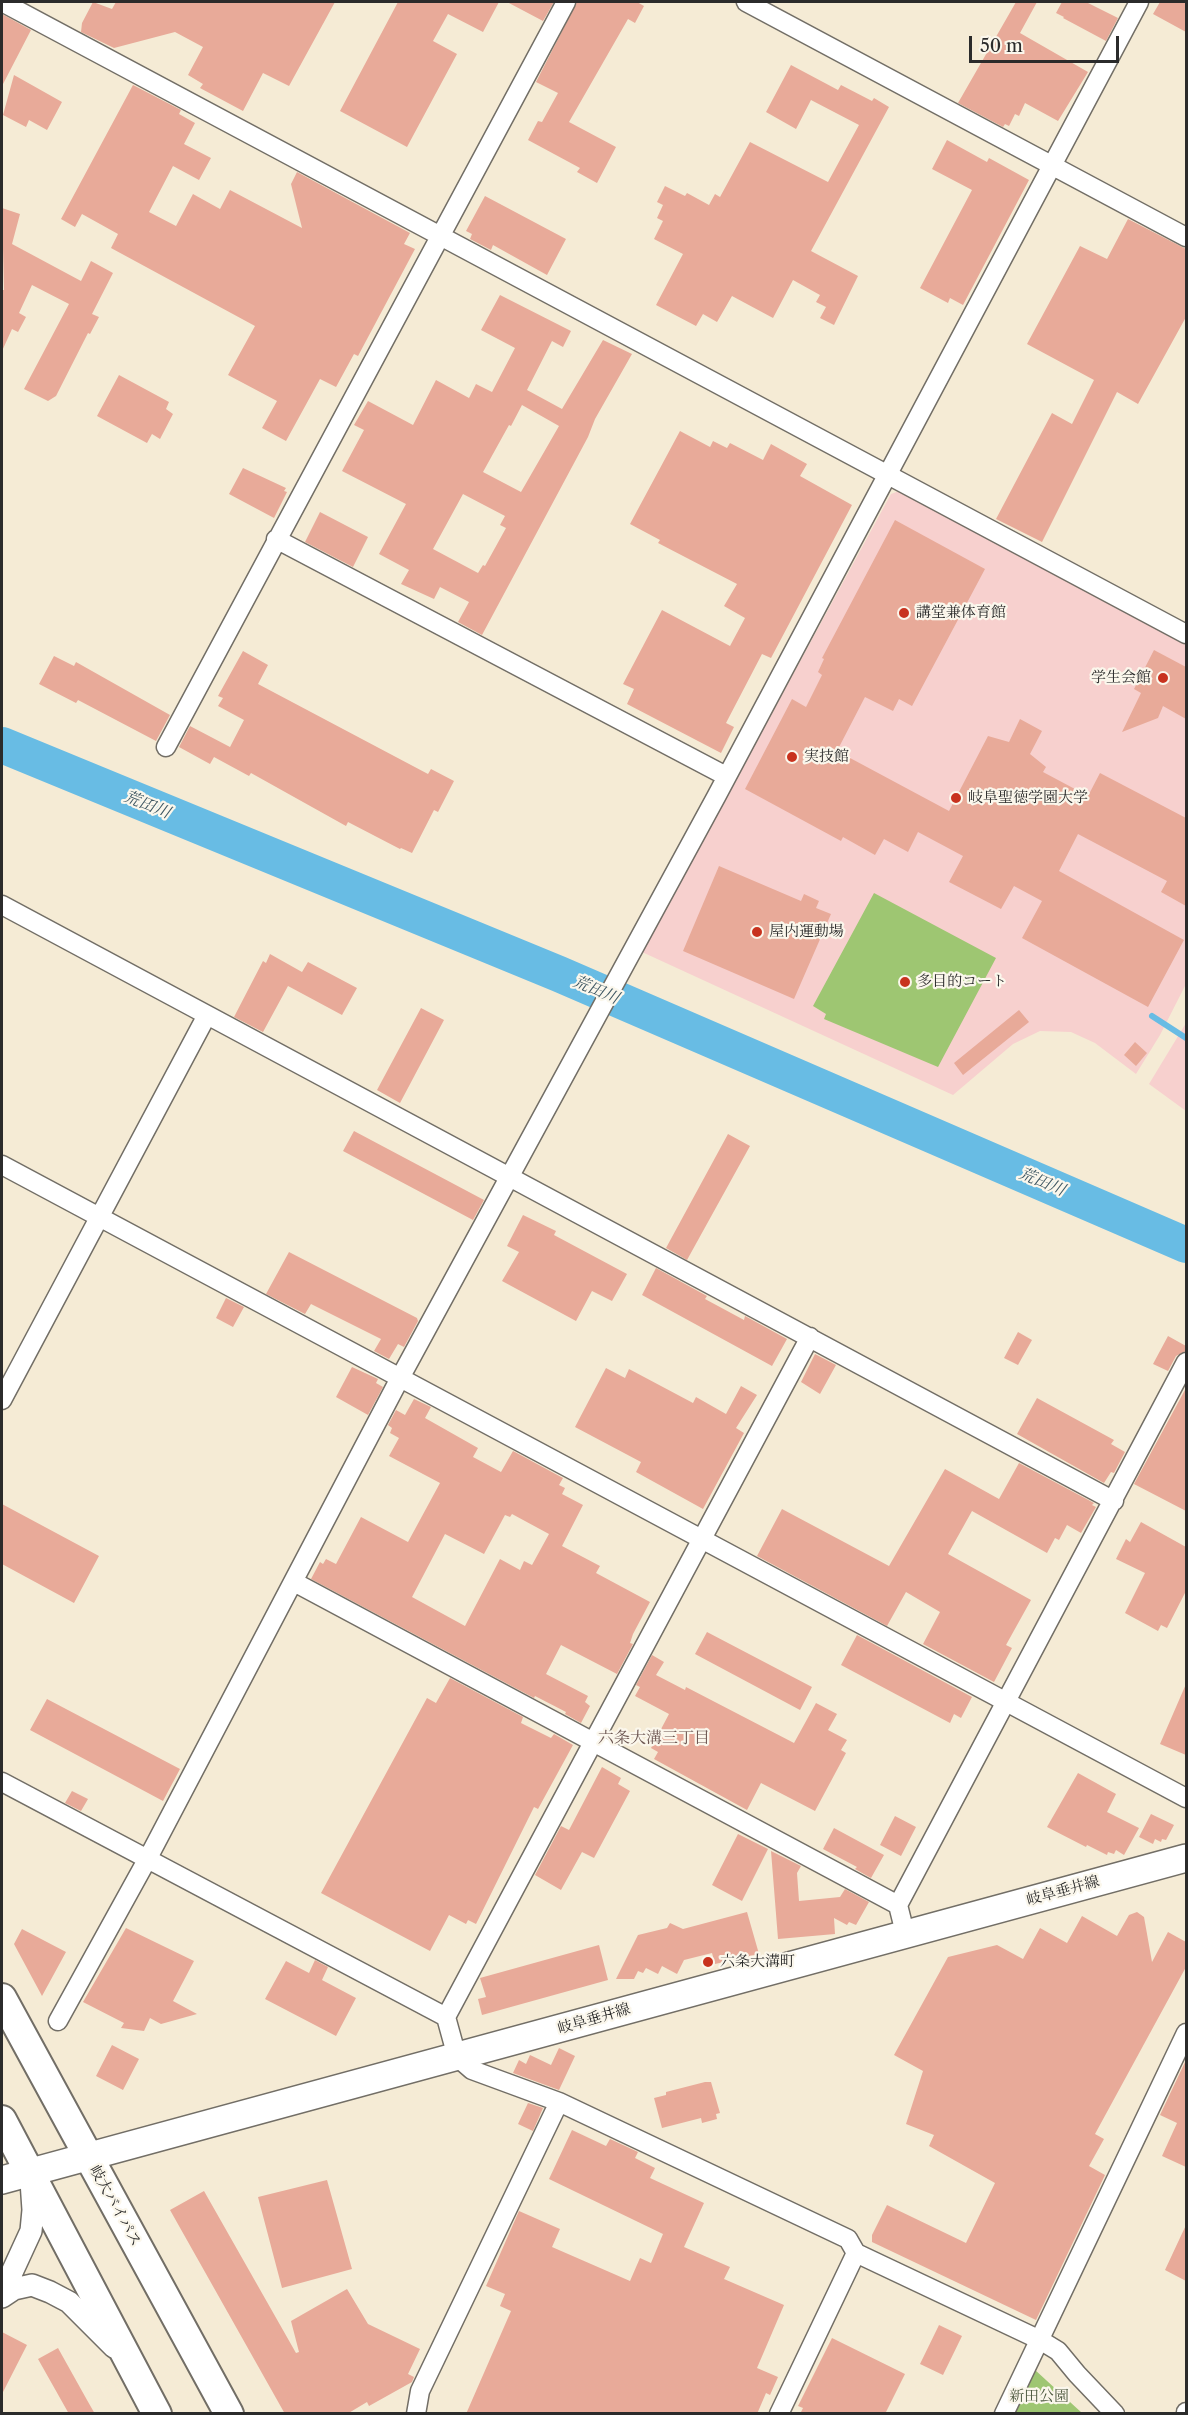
<!DOCTYPE html>
<meta charset="utf-8">
<style>
body{margin:0}
#map{position:relative;width:1188px;height:2415px;overflow:hidden;background:#f5ebd5;font-family:"Libre Caslon Text",serif}
canvas{display:block}
.frame{position:absolute;inset:0;border:3px solid #2b2b2b;pointer-events:none}
.scale{position:absolute;left:969px;top:36px;width:150px;height:27px;box-sizing:border-box;border:3px solid #2b2b2b;border-top:0;padding-left:8px;font-size:18px;line-height:21px;white-space:nowrap;color:#2b2b2b;-webkit-text-stroke:4px #fbf7ec;paint-order:stroke}
</style>
<div id="map">
<canvas width="1188" height="2415"></canvas>
<div class="frame"></div>
<div class="scale">50 m</div>
</div>
<script>
const g = document.querySelector('canvas').getContext('2d');
g.lineJoin = 'round';
function paint(path, color) { g.fillStyle = color; g.fill(path, 'evenodd'); }
const poly = rows => new Path2D(rows.map(r => 'M' + r).join(''));
function stroke(path, color, width, dash) { g.strokeStyle = color; g.lineWidth = width; g.lineCap = dash ? 'butt' : 'round'; g.setLineDash(dash || []); g.stroke(path); }
function drawText(font, color, halo, rows, align = 'center') {
  g.font = font + ' "Libre Caslon Text","Noto Serif JP",serif'; g.lineWidth = 4.5; g.setLineDash([]); g.textBaseline = 'middle'; g.strokeStyle = halo; g.fillStyle = color; for (const [text, x, y, turn = 0] of rows) {
    g.save(); g.translate(x, y); g.rotate((+turn || 0) * Math.PI / 180); g.textAlign = isNaN(turn) ? turn : align; if (halo) g.strokeText(text, 0, 0); g.fillText(text, 0, 0); g.restore();
  }
}
const built = poly([
 [899,491,1186,645,1186,984,1160,1035,1136,1074,1095,1043,1071,1032,1040,1031,1013,1044,953,1095,642,952,891,494],
 [1186,1023,1186,1111,1149,1084]
]);
const green = poly([
 [874,893,996,958,938,1067,824,1019,826,1014,813,1006],
 [1034,2369,1082,2413,1012,2414]
]);
const stream = poly([
 [1152,1016,1186,1038]
]);
const river = poly([
 [2,745,559,974,1186,1245]
]);
const building = poly([
 [93,2,112,9,116,2,335,2,289,86,263,73,243,111,200,88,203,84,188,75,203,47,175,32,114,48,81,32,82,23],
 [398,2,499,2,483,32,448,14,433,41,457,54,407,147,340,111],
 [507,2,554,2,543,21],
 [577,2,637,2,644,6,635,23,628,19,569,122,616,147,597,183,577,172,580,168,528,140,538,121,542,122,558,93,536,82],
 [1016,2,1037,2,1020,33,1088,72,1058,121,1025,103,1019,116,1015,114,1009,126,1005,124,1003,127,958,103],
 [1062,2,1086,2,1118,18,1106,41,1063,18,1064,17,1056,13],
 [1160,2,1186,2,1186,32,1153,14],
 [2,14,31,30,2,86],
 [791,65,838,90,841,85,872,101,874,98,889,107,811,251,858,276,834,325,820,318,826,307,816,302,820,295,793,280,773,318,732,296,717,322,703,314,696,326,656,305,683,254,654,239,663,221,657,218,663,205,657,202,665,186,685,196,687,193,709,205,715,194,720,197,750,142,828,182,859,125,811,100,796,129,766,112],
 [14,75,62,102,47,130,29,120,26,127,3,115],
 [133,85,181,110,179,114,195,123,184,144,211,158,199,180,173,166,149,212,176,226,193,194,220,209,230,190,302,228,291,184,297,172,410,233,404,244,415,249,358,356,354,354,336,387,320,379,286,441,262,428,277,401,228,375,255,326,111,248,118,234,82,214,75,227,61,219],
 [947,140,987,162,989,158,1029,180,963,305,950,298,948,303,920,288,972,190,932,169],
 [485,196,566,239,547,275,493,245,491,250,470,239,472,234,466,231],
 [2,208,20,214,12,244,81,281,91,261,113,273,92,314,99,317,90,334,88,333,56,396,48,401,24,389,69,304,32,285,19,313,26,317,18,332,12,329,2,351,2,290,4,290],
 [1128,219,1186,249,1186,317,1138,404,1117,392,1042,542,996,519,1052,413,1072,424,1094,380,1027,344,1080,246,1107,259],
 [500,295,571,331,563,347,552,341,527,390,562,409,603,340,632,354,595,419,588,437,482,635,458,622,469,602,440,587,434,599,401,584,409,570,379,554,406,504,342,471,364,430,354,425,368,401,413,425,436,380,469,398,476,384,492,392,515,348,481,330],
 [522,405,559,426,521,492,483,472,509,425,511,426],
 [463,494,505,516,500,525,506,528,485,566,483,565,478,573,433,549],
 [119,375,169,402,166,409,173,414,160,439,152,434,147,443,97,416],
 [680,431,710,447,713,441,727,448,730,443,763,460,771,444,807,464,800,476,852,505,771,658,762,654,726,723,734,727,721,753,627,704,634,689,623,684,662,610,730,646,745,618,724,606,737,584,658,543,660,540,630,524],
 [243,468,286,488,284,491,287,492,274,518,229,494],
 [320,512,368,537,353,567,305,542],
 [895,520,985,569,912,706,899,699,893,711,865,697,837,751,949,811,988,736,1009,742,1020,719,1042,731,1030,754,1046,767,1043,772,1088,796,1100,773,1186,818,1186,906,1161,892,1167,881,1078,834,1059,871,1184,940,1148,1007,1022,938,1042,901,1014,886,1001,909,949,882,963,856,918,832,908,852,884,839,875,855,843,837,841,841,745,789,792,699,806,707,822,675,818,672,824,659,822,658],
 [1154,650,1186,667,1186,719,1163,706,1158,718,1122,732,1141,693,1134,689],
 [243,651,268,665,258,684,428,774,431,769,454,781,438,812,434,810,412,853,401,848,400,849,348,822,346,826,251,773,249,776,214,757,210,764,179,747,190,726,230,747,244,720,218,706,223,698,218,696],
 [54,656,74,666,76,662,170,715,156,741,78,700,76,703,39,684],
 [719,866,801,901,804,894,819,901,816,908,831,914,794,999,683,951],
 [270,954,302,972,308,962,357,988,342,1015,288,986,263,1032,234,1017,263,961,266,963],
 [421,1008,444,1020,400,1103,377,1090],
 [1019,1010,1029,1022,963,1075,954,1063],
 [1135,1042,1147,1053,1136,1066,1124,1055],
 [354,1131,484,1200,473,1220,343,1151],
 [728,1134,750,1146,687,1260,666,1248],
 [523,1215,556,1231,554,1235,627,1274,612,1301,592,1291,576,1321,502,1281,519,1252,507,1246],
 [289,1252,417,1318,418,1321,404,1347,398,1344,389,1359,374,1351,381,1339,311,1304,305,1314,266,1294],
 [656,1268,707,1296,705,1299,744,1320,745,1316,787,1339,772,1366,642,1295],
 [226,1298,244,1307,233,1327,216,1318],
 [1018,1332,1032,1340,1018,1365,1004,1358],
 [1168,1336,1186,1346,1186,1351,1176,1356,1168,1371,1153,1364],
 [815,1354,836,1365,820,1394,801,1382],
 [352,1367,378,1379,376,1383,383,1387,368,1415,336,1397],
 [606,1368,625,1378,629,1369,693,1403,696,1397,726,1414,741,1386,757,1395,736,1428,744,1433,703,1509,636,1472,641,1462,575,1427],
 [1186,1388,1186,1511,1134,1484],
 [1037,1398,1114,1440,1111,1444,1125,1452,1114,1473,1111,1472,1104,1483,1017,1434],
 [414,1399,431,1407,425,1418,478,1448,473,1457,501,1472,513,1451,563,1478,559,1485,565,1488,562,1494,583,1505,562,1546,600,1566,596,1573,650,1602,633,1634,630,1643,633,1644,617,1674,561,1645,546,1674,588,1696,585,1702,590,1706,581,1723,565,1714,566,1712,535,1696,534,1698,311,1579,320,1562,323,1564,326,1559,336,1564,361,1517,408,1542,440,1483,389,1456,399,1438,390,1433,392,1428,388,1425,396,1410,405,1415],
 [512,1514,549,1534,532,1565,524,1561,520,1570,500,1559,465,1626,412,1597,445,1534,484,1554,505,1515,510,1517],
 [1019,1463,1094,1503,1092,1505,1096,1507,1081,1533,1067,1525,1059,1540,1055,1538,1047,1553,972,1511,948,1554,1031,1600,1006,1645,1012,1648,994,1682,923,1644,940,1612,906,1592,887,1626,757,1556,782,1509,889,1566,945,1469,999,1499],
 [2,1504,99,1556,74,1603,2,1564],
 [1141,1522,1186,1547,1186,1591,1167,1628,1161,1625,1158,1631,1125,1613,1145,1573,1116,1559,1126,1539,1130,1542],
 [707,1632,812,1687,800,1710,695,1654],
 [857,1635,972,1697,961,1718,954,1714,950,1723,841,1665],
 [652,1655,664,1662,656,1675,685,1690,686,1687,794,1743,816,1703,837,1714,828,1730,847,1740,841,1750,846,1753,815,1811,761,1783,747,1810,654,1759,658,1752,651,1748,669,1714,635,1696,640,1687,636,1685],
 [450,1678,523,1717,521,1723,551,1738,554,1734,573,1745,538,1809,534,1807,476,1924,468,1920,466,1924,449,1915,430,1951,321,1893,427,1698,436,1703],
 [1186,1684,1186,1755,1160,1744],
 [47,1699,180,1769,163,1801,30,1730],
 [602,1767,621,1778,618,1784,630,1791,594,1858,582,1852,561,1890,535,1875,561,1826,569,1830],
 [1078,1773,1116,1794,1107,1812,1139,1828,1124,1855,1116,1850,1114,1854,1108,1852,1107,1855,1087,1845,1086,1847,1047,1827],
 [72,1791,88,1799,81,1811,65,1803],
 [1151,1814,1174,1825,1166,1840,1162,1839,1161,1842,1155,1839,1153,1844,1139,1837],
 [895,1816,916,1827,901,1856,880,1845],
 [834,1828,884,1855,871,1878,855,1869,857,1867,823,1849],
 [738,1834,768,1849,742,1901,712,1885],
 [771,1851,801,1866,797,1873,799,1901,840,1897,845,1889,869,1902,856,1925,849,1922,847,1925,834,1918,835,1934,778,1939],
 [747,1912,759,1954,715,1964,712,1953,684,1960,677,1974,662,1966,658,1974,646,1968,643,1973,638,1971,634,1979,616,1979,638,1935,667,1928,670,1923,683,1929],
 [1137,1912,1144,1917,1152,1962,1168,1932,1186,1942,1186,1967,1095,2134,1104,2139,1089,2166,1105,2175,1036,2320,872,2242,872,2235,887,2205,966,2243,995,2183,929,2146,934,2135,906,2124,923,2071,894,2055,948,1957,997,1945,1023,1959,1040,1928,1067,1943,1082,1916,1117,1936,1129,1915],
 [126,1928,194,1961,173,2001,197,2014,161,2024,150,2018,144,2031,121,2028,124,2023,83,2002],
 [22,1929,66,1952,42,1996,14,1944],
 [599,1945,608,1980,482,2015,478,1999,486,1997,480,1978],
 [315,1960,328,1967,322,1980,356,1998,336,2036,265,1999,286,1961,309,1973],
 [112,2045,139,2059,123,2090,96,2076],
 [559,2048,575,2056,559,2090,513,2073,519,2060,526,2064,530,2055,551,2065],
 [1186,2060,1186,2167,1162,2156,1177,2123,1160,2115],
 [705,2082,711,2082,720,2113,716,2114,717,2119,702,2123,701,2118,662,2128,654,2098,666,2095,666,2092],
 [528,2103,543,2108,533,2131,518,2124],
 [572,2130,606,2146,610,2139,638,2152,635,2158,655,2168,650,2178,704,2203,684,2247,730,2267,724,2279,784,2305,757,2368,778,2377,770,2395,766,2393,757,2414,466,2414,511,2311,500,2306,505,2294,486,2286,519,2211,560,2229,552,2247,630,2281,640,2258,651,2263,663,2234,549,2179],
 [327,2180,352,2269,282,2288,258,2197],
 [204,2191,296,2353,299,2352,291,2321,347,2289,368,2324,420,2349,408,2374,414,2377,412,2382,369,2406,367,2402,347,2414,285,2414,170,2210],
 [1186,2225,1186,2281,1165,2270],
 [939,2325,962,2336,943,2375,920,2364],
 [2,2332,27,2345,2,2394],
 [832,2338,905,2374,885,2414,800,2414,803,2408,798,2406],
 [58,2348,87,2400,95,2414,69,2414,38,2359]
]);
const minor = poly([
 [2,2,1186,634],
 [746,2,1186,237],
 [276,539,726,776],
 [166,747,566,2],
 [2,905,1114,1501],
 [2,1165,1186,1798],
 [810,1337,446,2017,457,2057,472,2070,559,2102,848,2239,856,2253,1040,2340,1058,2351,1077,2374,1115,2414],
 [2,1400,207,1015],
 [294,1582,898,1905],
 [2,1782,446,2017],
 [905,1933,898,1905,1186,1362],
 [58,2021,148,1858,400,1378,716,797,1139,2],
 [416,2414,420,2391,559,2102],
 [779,2414,856,2253],
 [1004,2414,1186,2033],
 [1186,2414,1186,2412]
]);
const tertiary = poly([
 [2,2294,31,2231,33,2210,31,2181],
 [2,2297,14,2289,32,2285,50,2292,69,2302,114,2347]
]);
const primary = poly([
 [2,2180,1186,1858]
]);
const trunk = poly([
 [2,1998,229,2414],
 [2,2120,157,2414]
]);
const markers = [
 [904,613,6,"#c8321e"],
 [1163,678,6,"#c8321e"],
 [792,757,6,"#c8321e"],
 [956,798,6,"#c8321e"],
 [757,932,6,"#c8321e"],
 [905,982,6,"#c8321e"],
 [708,1962,6,"#c8321e"]
];
const poiNames = [
 ["講堂兼体育館",916,613],
 ["学生会館",1151,678,"right"],
 ["実技館",804,757],
 ["岐阜聖徳学園大学",968,798],
 ["屋内運動場",769,932],
 ["多目的コート",917,982],
 ["六条大溝町",720,1962]
];
const streetNames = [
 ["岐阜垂井線",1063,1891,-15],
 ["岐阜垂井線",594,2019,-16],
 ["岐大バイパス",115,2206,61]
];
const parkNames = [
 ["新田公園",1039,2397]
];
const waterNames = [
 ["荒田川",147,805,22],
 ["荒田川",596,990,23],
 ["荒田川",1042,1182,23]
];
const neighbourhoodNames = [
 ["六条大溝三丁目",654,1738]
];
paint(built, '#f7d0ce');
paint(green, '#9ec672');
stroke(stream, '#68bce4', 6);
stroke(river, '#68bce4', 36);
paint(building, '#e8aa99');
stroke(minor, '#726e66', 21);
stroke(tertiary, '#726e66', 24);
stroke(primary, '#726e66', 30);
stroke(trunk, '#726e66', 32);
stroke(minor, '#fff', 18);
stroke(tertiary, '#fff', 21);
stroke(primary, '#fff', 27);
stroke(trunk, '#fff', 28);
for (const [x, y, r, color] of markers) { const dot = new Path2D(); dot.arc(x, y, r, 0, 2 * Math.PI); g.fillStyle = color; g.fill(dot); stroke(dot, '#fbf7ec', 2); }
drawText('15px', '#2b2b2b', '#fbf7ec', poiNames, 'left');
drawText('15px', '#2b2b2b', '#fbf7ec', streetNames);
drawText('15px', '#4e5a40', '#fbf7ec', parkNames);
drawText('italic 16px', '#3d5662', '#fbf7ec', waterNames);
drawText('16px', '#6d5752', '#fbf7ec', neighbourhoodNames);
</script>
